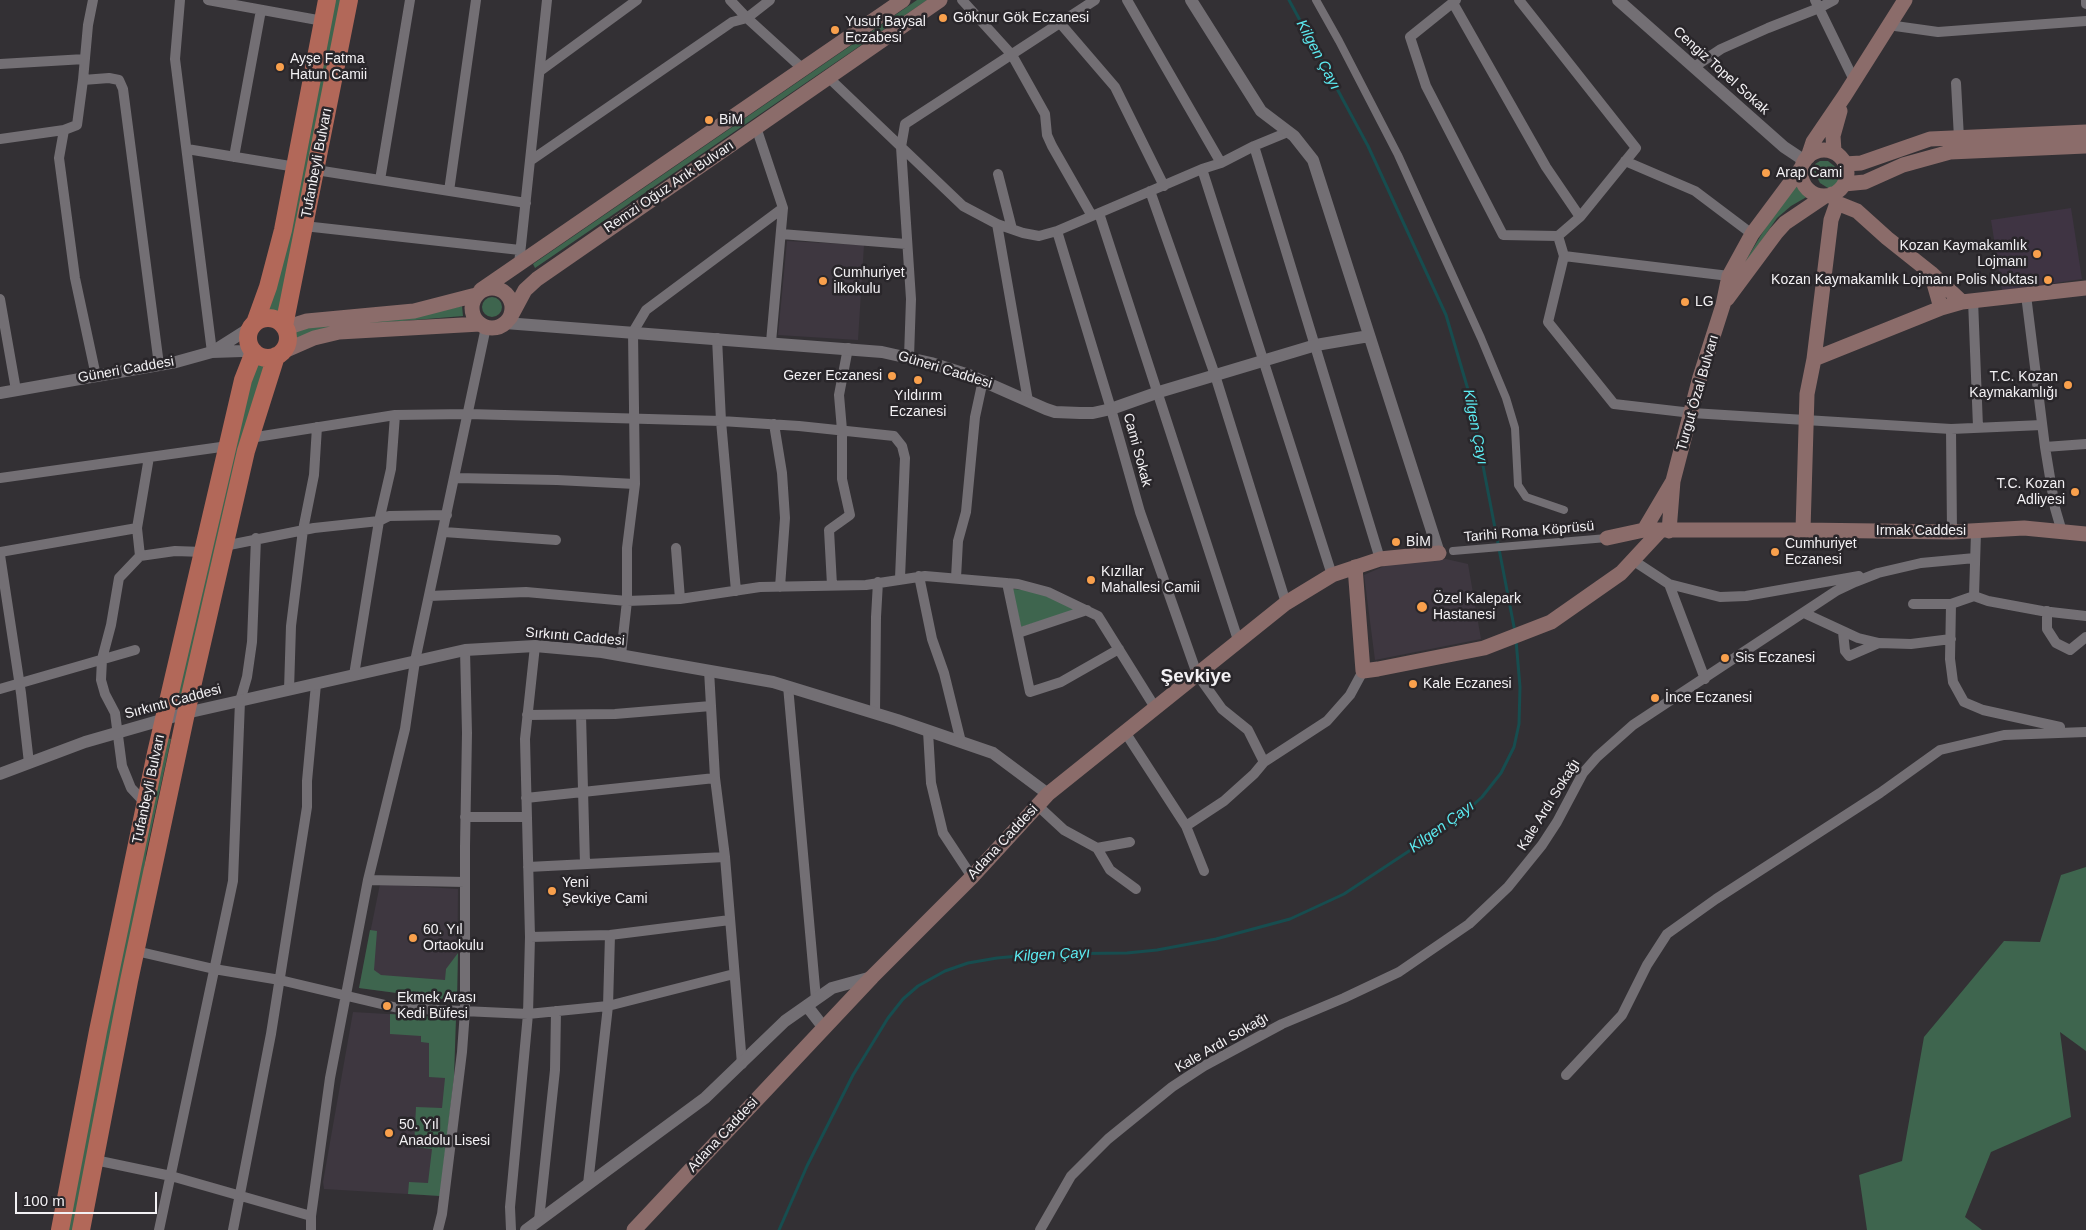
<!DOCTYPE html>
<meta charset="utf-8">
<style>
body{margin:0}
#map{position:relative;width:2086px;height:1230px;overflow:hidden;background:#333034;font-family:Arial,sans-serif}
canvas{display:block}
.scale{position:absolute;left:15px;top:1192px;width:142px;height:22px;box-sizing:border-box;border:2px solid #f3f1f4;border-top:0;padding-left:6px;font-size:15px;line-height:18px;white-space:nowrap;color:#f3f1f4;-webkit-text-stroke:4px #29262a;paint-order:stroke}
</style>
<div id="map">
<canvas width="2086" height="1230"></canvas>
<div class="scale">100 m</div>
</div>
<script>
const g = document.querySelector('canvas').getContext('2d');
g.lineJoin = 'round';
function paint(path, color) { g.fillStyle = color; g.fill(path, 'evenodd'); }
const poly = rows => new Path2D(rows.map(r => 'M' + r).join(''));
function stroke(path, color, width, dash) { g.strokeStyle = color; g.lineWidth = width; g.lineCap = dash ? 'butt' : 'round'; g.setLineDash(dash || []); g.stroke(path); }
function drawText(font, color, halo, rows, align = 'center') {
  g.font = font + ' Arial,sans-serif'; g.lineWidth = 5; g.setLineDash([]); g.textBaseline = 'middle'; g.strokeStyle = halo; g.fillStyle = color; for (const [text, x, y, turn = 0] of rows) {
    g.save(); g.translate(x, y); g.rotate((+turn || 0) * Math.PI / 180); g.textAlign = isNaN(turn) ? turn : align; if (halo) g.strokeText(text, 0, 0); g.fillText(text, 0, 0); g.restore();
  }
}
const commercial = poly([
 [2071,208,2082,279,2002,291,1991,220]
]);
const built = poly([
 [787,241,864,245,858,340,778,335],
 [1446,559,1468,564,1481,639,1375,660,1364,575,1389,564],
 [380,884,458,889,457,1001,359,988],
 [353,1012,456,1018,440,1196,324,1189,323,1182]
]);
const green = poly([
 [335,0,342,0,281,314,268,311],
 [917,0,927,0,535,268,533,264],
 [1820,161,1828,161,1838,169,1842,179,1838,186,1828,188,1820,183,1813,169,1815,164],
 [1799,179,1810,195,1791,206,1777,218,1734,280,1784,197],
 '482 307a10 10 0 1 1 20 0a10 10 0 1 1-20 0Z',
 [462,306,463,316,330,327,290,341,290,327,423,315],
 [254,363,265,365,181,699,177,698],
 [1012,589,1031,590,1059,600,1077,610,1021,627],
 [167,738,171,739,146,854,143,879,74,1230,68,1230,95,1086],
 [2086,867,2086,1051,2060,1032,2071,1117,1991,1152,1965,1217,1982,1230,1867,1230,1859,1175,1902,1161,1924,1037,2004,941,2040,942,2061,875],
 [370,930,377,931,374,970,381,975,445,980,446,969,458,953,457,1001,359,988],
 [390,1014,456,1018,454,1077,440,1196,408,1194,409,1182,428,1183,432,1149,414,1147,416,1107,442,1108,445,1078,429,1077,429,1043,421,1042,421,1036,390,1034]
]);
const stream = poly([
 [1289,0,1368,146,1446,315,1469,393,1515,632],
 [779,1230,807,1166,853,1075,888,1018,903,999,918,986,945,971,968,963,997,958,1041,954,1127,953,1157,950,1216,939,1290,919,1344,894,1459,818,1482,797,1501,773,1514,747,1519,724,1520,687,1516,640]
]);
const pedestrian = poly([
 [1316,0,1339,41,1398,155,1481,338,1506,398,1515,428,1518,485,1526,497,1564,510],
 [1453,551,1607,538]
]);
const minor = poly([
 [180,0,175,59,212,352],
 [208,0,323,21],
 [730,0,747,18,803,69],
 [962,0,1012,55,1045,114,1047,135,1052,146,1092,216],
 [1127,0,1221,163],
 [1456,0,1410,37,1426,86,1503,235,1558,236,1580,217,1636,148,1519,0],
 [1815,0,1854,80],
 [2086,0,2086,4],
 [1453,3,1546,167,1580,217],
 [1060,23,1115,87,1164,186],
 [1888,25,1938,32,2086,21],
 [0,64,85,59],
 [1694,67,1721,49,1768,28,1819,8,1834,0],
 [540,71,637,0],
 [829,78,963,206,997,224,1023,233,1039,236,1057,231,1202,169,1221,163,1254,146,1288,132],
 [83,80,109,78,119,80,123,89,159,365],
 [1956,83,1959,138],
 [756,127,783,208,771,342],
 [64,130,59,158,75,278,96,376],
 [0,139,64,130,77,125,83,80,88,25,93,0],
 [1254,146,1380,559],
 [187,149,296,167],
 [234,157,261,10],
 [530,161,732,22,747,18,770,0],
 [1625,161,1695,191,1752,234],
 [1202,169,1332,575],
 [316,170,526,203],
 [998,174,1012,229],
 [380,180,410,0],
 [449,191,476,0],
 [1150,191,1215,375,1286,603],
 [1099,213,1238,640],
 [997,224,1028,401],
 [304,226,520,250],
 [1057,231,1111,409,1140,512,1197,674,1222,709,1248,730,1264,762],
 [781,234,906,244],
 [1558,236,1564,256,1548,322,1614,404,1692,413,1951,429,2042,425],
 [1564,256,1729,276],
 [519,264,547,0],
 [2026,295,2045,447,2055,508,2062,532],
 [0,299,16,390],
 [1973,300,1978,427],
 [717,338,721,421,736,591],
 [909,357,911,299,901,147,905,124,1095,0],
 [774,424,782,473,785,518,780,587],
 [1951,429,1952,532],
 [250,438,395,415,468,414,721,421,799,426,894,436,902,446,905,458,900,578],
 [2045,447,2086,444],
 [0,478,228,446],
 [455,478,557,480,635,484],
 [444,532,556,540],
 [224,546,314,528,379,521,389,516,447,515],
 [676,548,680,599],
 [0,552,137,528],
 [0,555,21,693,29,763],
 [140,556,175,551,203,552],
 [1634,561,1669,584,1720,597,1746,596,1859,576],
 [919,576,932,639,944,673,961,742],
 [956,578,958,541,966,512,975,417,983,380],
 [1007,583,1030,692,1061,682,1119,649],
 [1669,584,1705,679],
 [832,585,829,530,850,515,842,479,842,430,839,395,848,348],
 [429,596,526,592,627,601,680,599,760,587,866,585,925,576,1018,584,1048,592,1098,616,1156,709],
 [1974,596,1976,532],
 [1913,604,1951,604,1974,596,1988,601,2042,611,2086,616],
 [1951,604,1950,659,1953,682,1964,702,1983,710,2060,727],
 [2047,611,2047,629,2056,643,2070,650,2086,637],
 [1804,613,1858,638,1879,643,1911,644,1951,639],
 [1843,632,1845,651,1849,656,1879,643],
 [1018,633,1087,610],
 [621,655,627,601,627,548,635,484,633,332,646,310,783,208],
 [709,670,715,778,725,857,742,1064],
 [354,675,379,521,391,469,395,415],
 [788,686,816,999],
 [0,689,135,650],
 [289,690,291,626,303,530,314,475,317,427],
 [875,713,876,617,878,582],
 [527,715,615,714,711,706],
 [581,715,585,864],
 [928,731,931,783,943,833,972,877],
 [1125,732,1186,826,1204,871],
 [526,798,715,778],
 [146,804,131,788,127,778,122,766,115,713,105,694,101,680,102,659,111,625,119,578,140,556,137,528,149,457],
 [1037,805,1064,830,1097,848,1130,842],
 [465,817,527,817],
 [1186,826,1224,801,1254,774,1264,762,1327,721,1350,695,1363,671],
 [1097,848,1110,870,1136,889],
 [528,867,725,857],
 [368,880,465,882],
 [530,937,610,935,730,920],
 [136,951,214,969,280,980,398,1008,528,1014,608,1006,734,974],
 [1566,1075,1622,1015,1647,965,1667,934,1716,899,1880,793,1940,750,2004,735,2086,732],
 [95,1160,171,1176,311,1216],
 [588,1184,608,1006,610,935],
 [539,1220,555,1070,556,1011],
 [159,1230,233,881,240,701,247,677,252,642,256,538],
 [233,1230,271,1034,307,807,307,781,316,684],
 [311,1230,311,1216,330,1078,368,880,405,729,415,661,486,327],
 [438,1230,442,1214,462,1052,465,1011,465,847,467,733,465,650],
 [511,1230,510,1207,528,1014,530,937,525,739,535,646],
 [1040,1230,1071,1176,1108,1139,1172,1087,1204,1066,1282,1024,1344,998,1399,972,1469,924,1508,887,1542,845,1557,822,1583,773,1597,757,1633,725,1836,591,1855,582,1878,573,1921,563,1975,558]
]);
const tertiary = poly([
 [1191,0,1261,111,1294,136,1313,160,1439,553],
 [1618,0,1784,147,1805,161],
 [505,323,882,352,931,363,969,375,1046,409,1055,412,1080,413,1093,413,1111,409,1159,392,1316,345,1369,336],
 [212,352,253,326],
 [0,393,176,362,212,352,242,351,252,349],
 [0,774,85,742,186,713,465,650,535,646,602,652,773,682,897,720,993,753,1048,794],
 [807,1006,824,1028],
 [526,1230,705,1098,785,1021,832,988,872,977]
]);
const secondary = poly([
 '1801 173a23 23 0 1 1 46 0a23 23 0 1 1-46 0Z',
 [1837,154,1834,151,1833,136,1840,111],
 [1808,157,1813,142,1845,95,1905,0],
 [1845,164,1861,163,1930,139,2086,132],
 [1844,184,1865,182,1903,165,1950,152,2086,146],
 [1832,194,1837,203,1857,211,1887,238,1931,273],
 '472 308a20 20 0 1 1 40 0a20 20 0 1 1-40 0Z',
 [481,290,903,0],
 [1727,299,1776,233,1785,223,1825,196],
 [1941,308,1931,273,1962,302],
 [510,318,525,290,537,279,940,0],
 [285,328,307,321,414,311,476,295],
 [282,352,314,338,339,332,480,324],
 [1814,359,1941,308,1962,302,2086,288],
 [1673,481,1700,377,1723,305,1729,276,1752,234,1802,167],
 [1644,530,1673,481,1669,531],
 [1803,530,1807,394,1814,359,1831,220,1837,203],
 [1607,538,1644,530,1803,530,1952,532,2024,528,2086,534],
 [1355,567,1363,671,1378,669,1484,648,1551,622,1621,573,1660,531],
 [634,1230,872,977,972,877,1048,794,1286,603,1332,575,1380,559,1439,553]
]);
const trunk = poly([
 '248 338a20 20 0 1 1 40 0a20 20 0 1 1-40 0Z',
 [255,323,268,287,283,230,327,0],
 [284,326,349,0],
 [60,1230,98,1031,156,753,243,380,254,352],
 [81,1230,129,981,186,713,246,451,276,356]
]);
const markers = [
 [943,18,5,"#f9a04c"],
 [835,30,5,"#f9a04c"],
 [280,67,5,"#f9a04c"],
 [709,120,5,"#f9a04c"],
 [1766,173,5,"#f9a04c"],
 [2037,254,5,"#f9a04c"],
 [2048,280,5,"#f9a04c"],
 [823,281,5,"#f9a04c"],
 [1685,302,5,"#f9a04c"],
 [892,376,5,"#f9a04c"],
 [918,380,5,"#f9a04c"],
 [2068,385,5,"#f9a04c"],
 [2075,492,5,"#f9a04c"],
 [1396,542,5,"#f9a04c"],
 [1775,552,5,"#f9a04c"],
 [1091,580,5,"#f9a04c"],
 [1422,607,6,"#f9a04c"],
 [1725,658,5,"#f9a04c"],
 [1413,684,5,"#f9a04c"],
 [1655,698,5,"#f9a04c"],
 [552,891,5,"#f9a04c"],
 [413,938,5,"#f9a04c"],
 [387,1006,5,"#f9a04c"],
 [389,1133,5,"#f9a04c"]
];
const poiNames = [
 ["Göknur Gök Eczanesi",953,18],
 ["Yusuf Baysal",845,22],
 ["Eczabesi",845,38],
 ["Ayşe Fatma",290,59],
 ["Hatun Camii",290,75],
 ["BiM",719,120],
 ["Arap Cami",1776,173],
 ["Kozan Kaymakamlık",2027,246,"right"],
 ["Lojmanı",2027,262,"right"],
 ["Cumhuriyet",833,273],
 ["İlkokulu",833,289],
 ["Kozan Kaymakamlık Lojmanı Polis Noktası",2038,280,"right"],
 ["LG",1695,302],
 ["Gezer Eczanesi",882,376,"right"],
 ["T.C. Kozan",2058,377,"right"],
 ["Kaymakamlığı",2058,393,"right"],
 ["Yıldırım",918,396,"center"],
 ["Eczanesi",918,412,"center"],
 ["T.C. Kozan",2065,484,"right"],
 ["Adliyesi",2065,500,"right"],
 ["BİM",1406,542],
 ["Cumhuriyet",1785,544],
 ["Eczanesi",1785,560],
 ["Kızıllar",1101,572],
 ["Mahallesi Camii",1101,588],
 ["Özel Kalepark",1433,599],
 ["Hastanesi",1433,615],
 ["Sis Eczanesi",1735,658],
 ["Kale Eczanesi",1423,684],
 ["İnce Eczanesi",1665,698],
 ["Yeni",562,883],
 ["Şevkiye Cami",562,899],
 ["60. Yıl",423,930],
 ["Ortaokulu",423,946],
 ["Ekmek Arası",397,998],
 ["Kedi Büfesi",397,1014],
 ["50. Yıl",399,1125],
 ["Anadolu Lisesi",399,1141]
];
const streetNames = [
 ["Cengiz Topel Sokak",1721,71,42],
 ["Tufanbeyli Bulvarı",317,163,-79],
 ["Remzi Oğuz Arık Bulvarı",669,187,-34],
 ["Güneri Caddesi",126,370,-10],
 ["Güneri Caddesi",945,370,17],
 ["Turgut Özal Bulvarı",1698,393,-74],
 ["Cami Sokak",1137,450,75],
 ["Irmak Caddesi",1921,531],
 ["Tarihi Roma Köprüsü",1529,532,-5],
 ["Sırkıntı Caddesi",575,637,5],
 ["Sırkıntı Caddesi",173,702,-15],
 ["Tufanbeyli Bulvarı",149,789,-78],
 ["Kale Ardı Sokağı",1549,805,-58],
 ["Adana Caddesi",1003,842,-47],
 ["Kale Ardı Sokağı",1222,1043,-30],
 ["Adana Caddesi",723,1135,-47]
];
const waterNames = [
 ["Kilgen Çayı",1318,55,62],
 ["Kilgen Çayı",1475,427,79],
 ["Kilgen Çayı",1442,827,-36],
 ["Kilgen Çayı",1052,955,-3]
];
const districtNames = [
 ["Şevkiye",1196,677]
];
paint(commercial, '#3f3443');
paint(built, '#3e3740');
paint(green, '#3e654e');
stroke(stream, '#174d4f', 3);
stroke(pedestrian, '#736f74', 8);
stroke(minor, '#736f74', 10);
stroke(tertiary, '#736f74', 12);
stroke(secondary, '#8b6c6a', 15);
stroke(trunk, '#b26859', 18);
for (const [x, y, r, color] of markers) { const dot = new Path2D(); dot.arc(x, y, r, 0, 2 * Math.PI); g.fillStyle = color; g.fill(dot); stroke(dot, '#29262a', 2); }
drawText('14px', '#f3f1f4', '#29262a', poiNames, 'left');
drawText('14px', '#f3f1f4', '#29262a', streetNames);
drawText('italic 15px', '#5cebf1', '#29262a', waterNames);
drawText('bold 19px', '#f3f1f4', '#29262a', districtNames);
</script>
